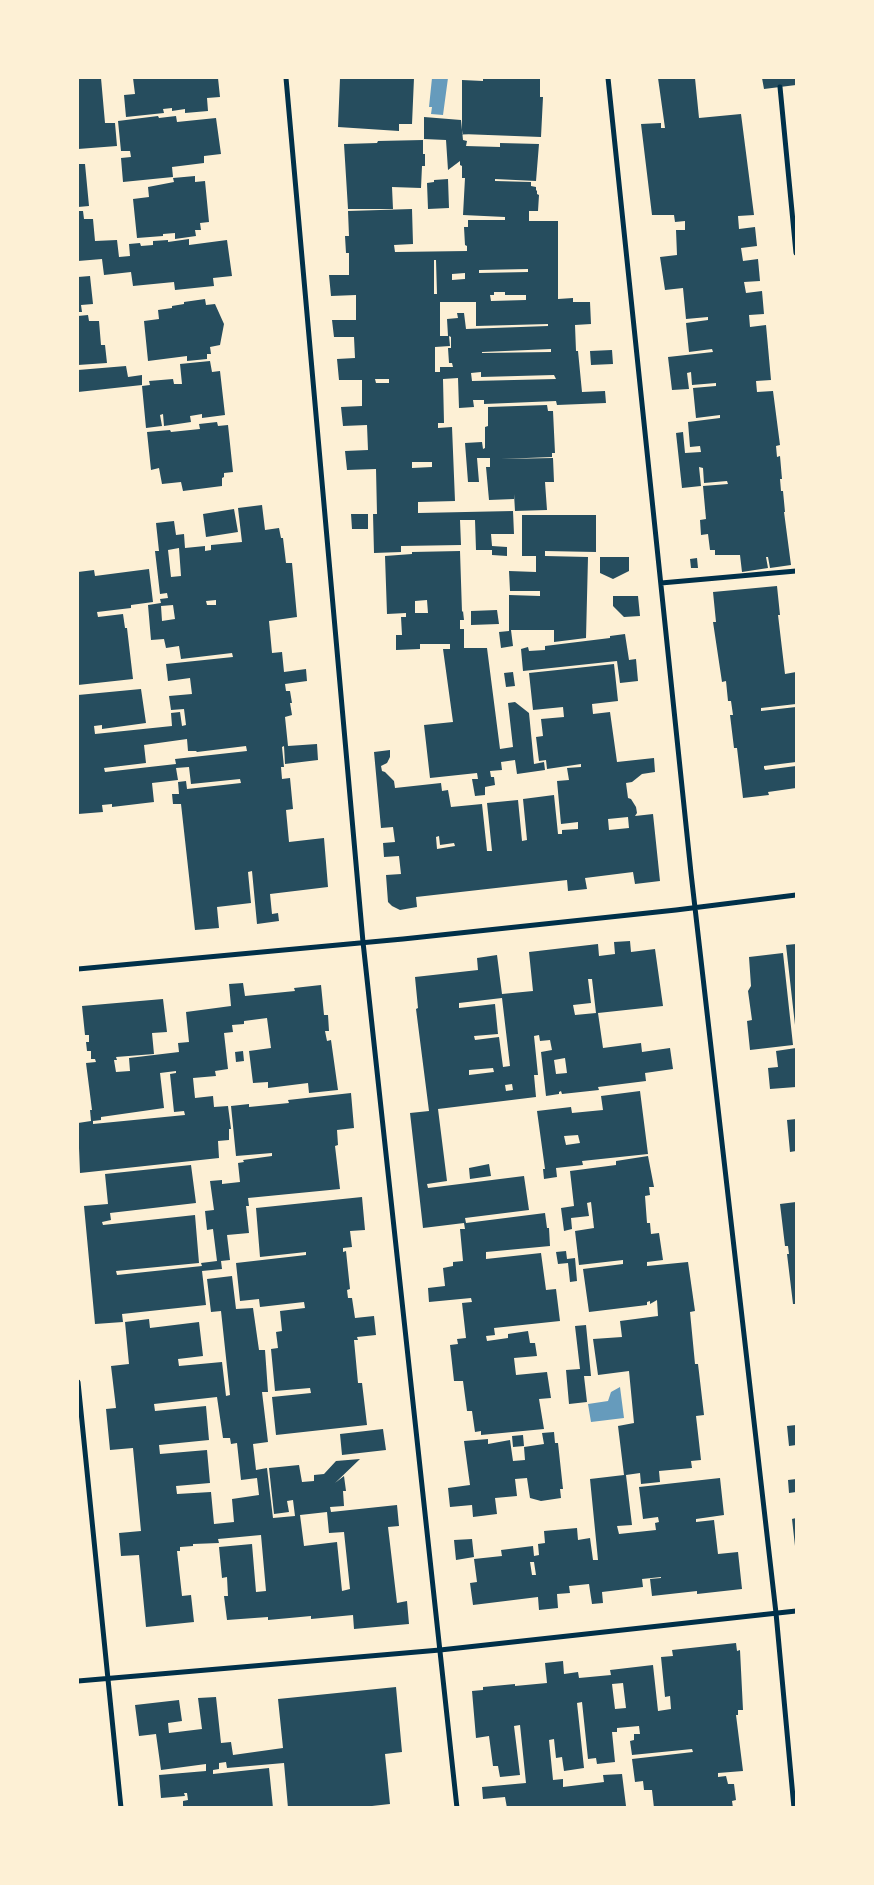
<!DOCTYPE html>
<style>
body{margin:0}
#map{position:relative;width:874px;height:1885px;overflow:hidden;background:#fdf0d5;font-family:Georgia,serif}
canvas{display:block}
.frame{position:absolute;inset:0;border:79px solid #fdf0d5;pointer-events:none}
</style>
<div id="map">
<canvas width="874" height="1885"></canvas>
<div class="frame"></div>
</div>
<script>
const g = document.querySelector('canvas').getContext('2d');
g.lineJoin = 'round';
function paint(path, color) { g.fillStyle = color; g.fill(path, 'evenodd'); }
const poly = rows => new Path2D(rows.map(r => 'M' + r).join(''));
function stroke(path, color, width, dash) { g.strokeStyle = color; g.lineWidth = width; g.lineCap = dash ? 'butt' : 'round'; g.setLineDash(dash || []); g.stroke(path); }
const water = poly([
 [432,78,448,78,443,115,431,114,432,107,429,107],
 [620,1387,624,1418,591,1422,588,1404,608,1401,611,1392]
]);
const building = poly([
 [93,78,101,78,105,123,115,123,117,146,78,149,78,79],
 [133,78,218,78,220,97,207,98,208,111,185,113,185,109,172,111,172,108,163,109,164,113,126,117,124,95,135,94],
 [340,78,414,78,412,124,399,124,399,131,338,127],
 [483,78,540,78,540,97,543,97,541,137,462,134,462,80,483,81],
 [658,78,695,78,699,118,741,114,754,215,738,216,739,229,755,227,757,246,741,248,743,261,758,259,760,281,744,282,746,293,762,291,764,314,749,315,750,327,766,325,771,380,756,381,757,392,773,391,780,445,776,446,777,457,780,456,782,479,780,479,781,491,783,491,785,512,784,512,791,565,770,568,768,557,766,557,768,568,742,572,740,555,715,555,715,550,710,550,708,534,701,535,700,520,706,519,703,486,728,484,727,481,704,483,703,468,699,467,701,486,682,488,676,433,683,432,685,453,701,452,700,446,690,447,688,422,720,418,720,415,696,418,693,388,716,386,716,383,692,385,691,372,687,373,689,389,672,390,668,357,713,352,712,349,689,352,686,323,708,320,708,317,686,319,683,288,665,290,660,257,677,255,676,230,685,230,685,221,675,222,674,215,652,215,641,124,661,123,661,128,665,128],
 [762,78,796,78,796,85,764,89],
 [158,116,159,118,176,116,177,122,216,118,221,154,204,156,204,163,172,167,173,177,123,182,121,158,131,157,130,151,121,151,118,121],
 [424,117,461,120,463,140,467,141,466,146,500,147,500,143,539,144,536,181,495,179,495,181,531,182,531,186,536,187,536,191,537,190,537,194,539,195,538,211,529,211,529,221,558,221,558,299,573,298,573,302,590,302,591,324,575,325,576,351,578,351,582,392,605,391,606,403,557,405,556,401,484,404,484,400,473,400,474,407,459,408,458,378,443,379,444,423,438,423,438,428,452,427,455,501,418,502,418,513,513,511,514,534,491,534,492,546,507,547,507,556,492,555,492,550,476,550,475,520,460,520,461,545,401,546,401,552,374,553,373,514,377,514,376,469,347,470,345,451,368,450,367,425,343,426,341,407,362,406,362,380,339,380,337,359,355,358,354,337,334,337,332,320,356,320,356,295,331,296,329,275,349,275,349,253,346,253,345,236,349,236,348,211,412,209,413,244,394,245,395,252,467,251,467,246,465,245,464,227,468,227,468,220,505,220,505,217,463,215,465,178,462,178,462,166,460,165,460,161,448,170,446,140,424,139],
 [434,260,436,260,437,294,434,294],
 [528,269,528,272,479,273,479,270],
 [465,273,465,279,452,280,452,274],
 [494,292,505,292,505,295,526,295,526,300,491,301,490,295,494,295],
 [440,302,476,302,476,326,548,324,548,326,466,329,464,313,457,313,458,318,447,319,448,336,440,336],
 [449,336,451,337,451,348,448,348,449,363,452,363,453,367,440,367,440,372,435,372,435,347,450,346],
 [551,349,551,352,482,353,482,352],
 [481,372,481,377,554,375,556,379,472,381,471,373],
 [375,379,389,379,389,383,376,383],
 [412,462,432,462,432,467,412,468],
 [423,140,423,154,425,154,425,166,422,166,421,188,392,187,393,209,348,209,344,144,377,143,378,141],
 [78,164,85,164,89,206,78,207],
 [195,176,195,182,205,181,209,222,200,223,201,230,195,230,196,236,175,239,175,233,163,234,163,236,137,238,133,199,149,197,148,187,174,182,173,178],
 [448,179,449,208,428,209,427,183,434,182,434,180],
 [78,211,83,211,84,219,93,219,95,241,117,240,119,257,130,256,129,244,140,243,141,246,153,245,153,241,168,240,168,242,189,239,189,245,227,240,232,276,213,278,214,286,175,290,174,282,133,286,131,272,104,275,102,259,78,261],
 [90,276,93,304,81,305,82,312,78,312,78,277],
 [205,299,206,305,215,304,224,324,220,345,210,347,211,354,207,354,207,359,187,361,187,356,148,361,144,321,159,319,158,310,172,308,172,306,184,304,184,302],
 [88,315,89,321,99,321,101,345,105,345,107,363,78,365,78,316],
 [612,350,613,364,591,365,590,351],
 [210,361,212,372,220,371,225,415,202,418,202,414,190,416,191,422,164,426,163,414,160,415,162,426,146,428,142,386,150,385,149,381,173,379,174,384,182,384,180,364],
 [126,366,128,377,142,375,142,385,78,392,78,370],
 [547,405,548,411,553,411,555,453,552,453,552,457,501,459,553,458,554,482,545,482,547,510,515,511,514,494,514,499,489,500,486,467,490,467,490,458,477,458,479,482,468,482,465,443,482,442,483,449,485,448,485,427,488,426,488,407],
 [217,422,218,426,228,425,233,472,224,473,224,477,222,478,222,486,183,491,181,482,162,484,159,468,151,470,147,432,170,430,171,432,200,429,199,424],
 [262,505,265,530,279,528,281,538,283,538,286,563,292,563,297,617,269,621,272,653,282,652,284,672,306,669,307,681,285,684,286,691,290,691,292,703,290,703,292,715,285,717,288,746,317,744,318,760,285,764,284,746,282,747,284,767,281,767,282,779,290,778,293,809,286,810,289,842,324,838,328,887,270,894,272,914,278,913,279,921,257,924,252,871,248,872,251,903,217,907,219,928,195,930,181,804,173,804,172,794,179,794,178,782,186,781,187,789,241,783,240,779,191,784,189,767,176,768,178,780,152,783,154,802,112,807,112,804,102,805,103,812,78,814,78,695,141,689,146,723,102,729,102,725,94,726,95,734,172,726,171,713,180,712,182,726,186,725,184,709,171,710,169,696,192,694,190,678,168,681,166,664,233,657,232,653,181,659,179,646,166,648,164,639,151,640,148,605,161,603,160,599,168,598,167,593,160,594,155,551,159,551,156,523,174,521,176,535,184,534,185,548,205,546,205,551,211,550,211,545,242,542,238,508],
 [179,548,181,576,171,577,168,550],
 [216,600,216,605,207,605,206,601],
 [173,605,175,619,162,621,161,606],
 [187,739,188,751,196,751,197,752,246,746,247,751,175,759,176,764,105,772,104,768,146,763,144,745],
 [234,509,238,532,206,537,203,514],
 [351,514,368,514,368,529,352,529],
 [522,515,596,515,596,552,545,551,545,556,588,557,586,638,554,642,554,630,511,630,513,646,501,648,499,632,509,631,509,595,540,596,540,591,510,591,509,571,536,572,536,556,522,556],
 [460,551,462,612,463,611,464,620,460,620,460,629,464,629,464,648,487,648,500,749,513,747,508,703,515,702,529,713,534,764,544,762,545,770,517,774,515,760,501,762,502,770,490,771,491,777,494,777,495,785,485,787,485,795,475,796,472,779,478,779,477,773,430,778,424,725,453,722,443,649,450,649,450,644,420,644,420,649,396,650,396,635,402,635,401,617,406,617,406,613,387,614,385,556,412,554,412,552],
 [427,600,428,613,415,613,415,601],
 [600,557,629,557,629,571,613,579,600,573],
 [697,558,698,568,691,568,690,559],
 [149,569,153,602,131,605,131,608,97,612,98,617,123,614,125,628,127,628,133,679,78,685,78,572,94,570,95,576],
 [777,586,780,615,778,615,785,674,796,672,796,704,761,708,761,711,796,707,796,762,764,766,764,768,765,770,796,766,796,788,768,792,769,795,743,798,737,748,734,748,730,715,733,715,731,701,728,701,726,681,722,682,713,622,716,622,713,592],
 [613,596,638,596,640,616,624,617,613,606],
 [497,610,499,624,471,625,471,611],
 [625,634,629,660,636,659,638,681,620,683,617,661,523,671,521,649,528,647,529,651,545,650,545,646,610,638,610,636],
 [614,664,618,701,592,704,593,714,610,712,617,762,654,758,655,772,642,774,632,782,626,783,628,798,631,799,636,807,637,813,635,816,653,814,660,881,635,884,633,872,585,878,587,889,568,891,567,880,416,897,417,907,400,910,392,906,388,902,386,875,401,874,399,856,384,857,383,843,395,842,393,827,381,828,374,752,390,750,390,757,387,763,381,766,382,771,385,772,394,781,395,788,441,783,442,791,448,790,451,807,482,804,487,851,492,851,487,803,518,800,522,841,527,840,523,799,554,795,558,834,562,834,562,830,578,829,578,822,561,824,557,781,569,780,567,768,581,767,581,764,547,769,546,760,539,761,536,737,543,736,541,719,564,717,563,707,533,710,529,673],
 [628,817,629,828,609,830,608,819],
 [439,836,440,845,454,843,455,846,437,849,436,837],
 [513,672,515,686,506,687,504,673],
 [630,941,631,952,655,949,663,1006,598,1013,603,1048,641,1043,642,1052,670,1048,673,1069,645,1073,646,1081,598,1087,599,1090,562,1094,561,1091,559,1092,559,1094,546,1096,541,1052,552,1050,550,1040,540,1041,539,1035,534,1036,538,1075,534,1075,536,1097,438,1109,447,1181,427,1184,428,1188,524,1176,529,1210,465,1218,466,1223,545,1213,547,1228,549,1228,550,1246,486,1252,486,1259,541,1253,546,1290,556,1289,560,1321,494,1328,495,1335,486,1336,487,1341,508,1338,508,1334,528,1331,530,1343,535,1343,537,1356,514,1358,516,1375,547,1372,551,1398,539,1399,544,1429,481,1435,481,1431,475,1432,472,1411,467,1411,463,1381,454,1381,450,1345,458,1344,457,1339,466,1338,462,1303,472,1302,471,1298,429,1302,428,1288,445,1286,443,1268,453,1266,453,1262,463,1261,460,1229,465,1229,464,1223,423,1228,410,1113,429,1111,416,1009,418,1008,415,977,478,970,477,958,497,955,502,994,533,991,529,952,598,944,599,956,615,954,614,942],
 [588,979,592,979,596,1013,575,1015,573,1005,591,1003],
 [502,998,510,1066,503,1067,499,1037,475,1040,474,1036,498,1034,495,1004,459,1008,459,1003],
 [565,1058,567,1073,556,1074,554,1060],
 [493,1068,494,1072,469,1075,469,1070],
 [512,1084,513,1090,506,1091,505,1085],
 [796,944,796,1025,795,1025,786,945],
 [783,953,793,1045,750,1050,747,1021,752,1020,748,991,751,986,749,957],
 [243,983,245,996,295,991,294,988,321,985,324,1015,328,1015,329,1031,325,1031,327,1041,331,1040,338,1090,309,1093,308,1083,268,1088,268,1082,253,1083,249,1051,271,1048,267,1018,244,1021,244,1024,232,1025,233,1032,224,1033,228,1069,215,1071,216,1076,193,1078,195,1098,213,1096,214,1107,228,1106,231,1129,229,1129,229,1140,218,1141,219,1158,80,1173,78,1123,91,1121,90,1110,92,1110,86,1063,96,1062,95,1059,91,1059,91,1051,87,1051,86,1042,89,1042,89,1035,85,1035,82,1006,163,999,167,1032,152,1033,154,1054,116,1057,117,1060,114,1060,116,1072,130,1071,129,1058,179,1052,178,1043,189,1042,186,1012,231,1006,229,984],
 [176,1071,176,1073,170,1074,174,1112,184,1111,185,1115,93,1124,93,1121,101,1120,101,1117,164,1108,160,1073],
 [796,1048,796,1087,770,1089,768,1068,778,1067,776,1051],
 [243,1051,244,1061,236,1062,235,1052],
 [640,1091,648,1154,582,1161,583,1165,556,1168,557,1177,544,1179,543,1169,545,1169,537,1111,571,1107,572,1113,603,1110,601,1096],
 [578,1135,580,1143,566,1145,564,1136],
 [351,1093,354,1128,337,1130,338,1145,335,1146,340,1189,248,1198,249,1206,246,1206,249,1233,227,1235,230,1260,221,1261,222,1269,202,1271,206,1305,122,1314,123,1322,95,1324,84,1206,108,1204,105,1174,191,1165,196,1203,110,1213,111,1220,102,1222,103,1225,195,1215,199,1263,116,1271,117,1275,202,1266,201,1263,217,1261,213,1229,207,1230,205,1211,214,1210,210,1181,222,1180,222,1184,240,1182,238,1163,244,1162,243,1160,272,1156,272,1153,236,1156,231,1106,249,1104,249,1107,289,1103,288,1100],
 [796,1119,796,1151,790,1152,787,1120],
 [648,1156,654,1187,649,1187,650,1195,645,1196,647,1223,650,1223,651,1234,659,1233,663,1260,647,1262,647,1266,688,1262,695,1311,690,1312,695,1364,698,1364,704,1415,696,1416,701,1460,691,1461,692,1468,659,1471,660,1482,641,1484,640,1473,626,1475,632,1525,617,1526,619,1534,656,1530,655,1523,659,1522,658,1517,643,1519,639,1487,720,1478,724,1515,696,1519,696,1522,714,1520,718,1554,738,1552,742,1589,697,1594,697,1591,652,1596,650,1579,661,1578,661,1577,642,1579,643,1587,602,1592,603,1603,592,1604,589,1584,569,1586,570,1593,557,1594,558,1608,539,1610,538,1597,473,1605,470,1583,477,1582,474,1559,502,1556,501,1550,533,1546,534,1556,539,1555,538,1544,545,1543,544,1531,577,1528,578,1540,590,1538,593,1560,598,1560,590,1479,624,1475,618,1426,634,1423,629,1371,598,1375,593,1339,622,1337,620,1321,658,1316,657,1300,650,1304,650,1301,647,1302,647,1305,589,1312,583,1269,623,1264,623,1260,579,1265,575,1231,594,1228,591,1202,587,1203,589,1216,571,1218,572,1229,564,1231,561,1208,574,1206,570,1171,616,1165,616,1161],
 [530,1562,534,1562,536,1575,532,1575],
 [489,1164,491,1176,470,1179,469,1168],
 [362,1197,365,1230,350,1231,352,1247,343,1248,343,1252,346,1251,350,1289,347,1290,348,1298,352,1298,355,1318,374,1316,376,1335,357,1337,358,1340,354,1340,358,1383,362,1383,367,1425,276,1435,272,1397,311,1393,310,1388,275,1391,271,1349,278,1348,276,1332,282,1331,280,1311,305,1308,304,1302,260,1307,259,1299,240,1301,236,1263,306,1255,306,1252,260,1257,256,1208],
 [796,1202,796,1304,793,1304,787,1254,789,1254,788,1246,785,1246,780,1204],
 [566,1251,567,1259,575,1258,577,1281,570,1282,568,1263,558,1264,556,1252],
 [232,1276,236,1309,253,1308,259,1350,265,1350,268,1392,262,1392,268,1442,253,1444,256,1470,267,1468,273,1518,295,1516,293,1500,287,1501,289,1512,274,1514,269,1468,299,1465,302,1482,314,1481,314,1475,324,1474,336,1461,360,1459,335,1483,344,1476,346,1491,343,1491,344,1506,330,1507,331,1512,397,1505,399,1526,388,1527,397,1603,407,1601,409,1624,354,1629,353,1615,311,1619,311,1616,268,1620,268,1617,227,1620,224,1596,228,1596,227,1577,222,1578,219,1547,252,1544,256,1592,266,1591,261,1535,218,1539,219,1543,193,1544,193,1546,180,1547,180,1551,177,1551,182,1596,191,1595,194,1622,146,1627,139,1555,121,1556,119,1533,141,1531,133,1448,110,1450,106,1409,116,1408,111,1366,129,1364,125,1322,149,1319,150,1328,199,1322,203,1356,178,1359,179,1366,222,1362,226,1396,230,1395,221,1311,211,1312,207,1279],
 [217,1397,223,1438,230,1438,231,1444,237,1443,241,1480,257,1478,259,1495,232,1499,234,1522,214,1524,211,1492,177,1494,176,1486,210,1483,207,1450,160,1454,159,1445,209,1440,206,1406,155,1411,154,1404],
 [327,1512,329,1533,344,1532,350,1589,342,1591,337,1542,304,1546,300,1515],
 [586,1325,591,1376,584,1376,587,1402,569,1404,566,1370,580,1369,575,1326],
 [796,1425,796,1445,789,1446,787,1426],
 [383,1429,386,1450,342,1455,340,1434],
 [554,1432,555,1443,558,1443,563,1489,560,1489,561,1498,541,1501,530,1498,527,1478,515,1479,517,1496,495,1498,497,1514,473,1517,472,1505,450,1507,448,1488,470,1485,464,1441,488,1439,488,1444,510,1440,513,1461,525,1460,524,1447,544,1444,542,1433],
 [523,1435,524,1446,513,1447,512,1436],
 [796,1479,796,1492,789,1493,788,1480],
 [796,1518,796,1546,795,1546,792,1519],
 [472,1539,474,1557,456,1560,454,1540],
 [736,1643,737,1651,740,1650,743,1710,738,1710,738,1715,736,1715,743,1771,718,1773,718,1777,726,1776,728,1784,734,1784,736,1800,732,1801,733,1808,654,1808,652,1790,644,1790,643,1781,635,1782,632,1759,693,1752,692,1749,632,1755,630,1741,634,1740,634,1734,640,1734,639,1726,617,1728,617,1732,612,1732,615,1762,597,1764,596,1758,588,1759,582,1702,577,1703,584,1768,564,1771,562,1757,556,1758,554,1739,549,1740,553,1780,563,1779,563,1787,604,1782,603,1775,622,1774,626,1806,593,1808,507,1808,505,1797,483,1799,482,1787,526,1783,520,1725,514,1726,520,1775,500,1777,498,1766,493,1766,489,1736,476,1738,472,1691,483,1690,483,1687,515,1684,515,1686,547,1683,545,1663,563,1661,564,1674,578,1672,579,1678,611,1675,610,1670,653,1665,658,1711,671,1709,670,1696,665,1697,661,1657,673,1656,672,1650],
 [623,1683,626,1708,615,1709,612,1684],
 [396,1687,402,1752,385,1754,390,1804,354,1808,288,1808,284,1763,227,1768,226,1762,219,1763,219,1769,213,1770,213,1774,269,1768,273,1808,183,1808,183,1801,188,1800,187,1793,184,1793,185,1796,161,1798,159,1775,206,1771,206,1764,161,1770,156,1734,139,1736,135,1705,179,1700,182,1721,168,1723,169,1733,202,1729,198,1698,216,1697,221,1743,231,1742,233,1755,283,1748,278,1699]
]);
const minor = poly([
 [286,78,363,942,457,1808],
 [608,78,691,873,776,1613,794,1808],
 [780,87,796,253],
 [661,583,796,571],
 [78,969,403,939,676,910,796,895],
 [78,1382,121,1808],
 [78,1681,440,1650,796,1611]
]);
paint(water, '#669bbc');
paint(building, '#264d5e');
stroke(minor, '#003049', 5);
</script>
